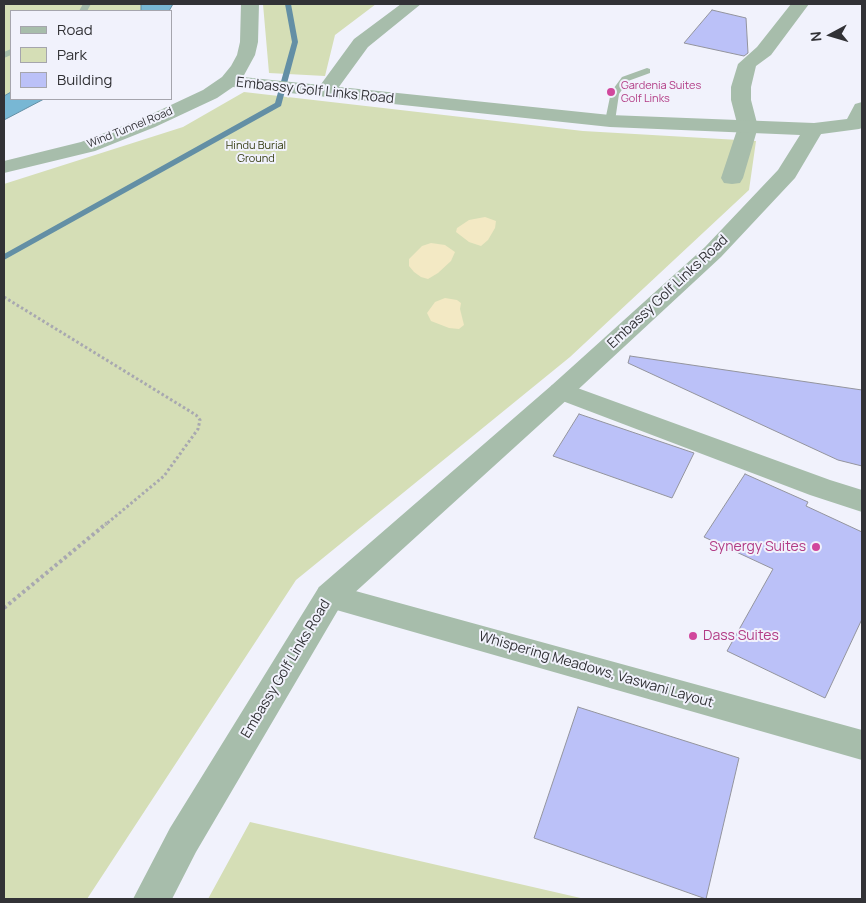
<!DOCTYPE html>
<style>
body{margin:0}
#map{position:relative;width:866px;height:903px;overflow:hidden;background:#f1f2fc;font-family:Manrope,sans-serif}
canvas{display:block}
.frame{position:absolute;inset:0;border:5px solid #323236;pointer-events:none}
.legend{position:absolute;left:10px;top:10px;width:162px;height:90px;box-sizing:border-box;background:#f1f2fc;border:1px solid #a5a5ad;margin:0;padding:6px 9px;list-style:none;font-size:15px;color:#323236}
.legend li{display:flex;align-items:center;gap:10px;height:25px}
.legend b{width:25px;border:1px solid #a5a5ad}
.north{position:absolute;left:806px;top:10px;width:50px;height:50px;-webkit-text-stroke:4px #f1f2fc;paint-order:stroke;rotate:264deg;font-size:14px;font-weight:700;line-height:20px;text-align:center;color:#323236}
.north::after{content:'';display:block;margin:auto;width:18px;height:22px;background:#323236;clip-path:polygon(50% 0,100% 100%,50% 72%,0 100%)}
</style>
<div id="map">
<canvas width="866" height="903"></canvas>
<div class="frame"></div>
<ul class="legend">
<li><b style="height:6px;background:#a7bdab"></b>Road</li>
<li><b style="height:14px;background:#d5deb6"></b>Park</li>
<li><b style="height:14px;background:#bbc1f8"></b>Building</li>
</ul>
<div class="north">N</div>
</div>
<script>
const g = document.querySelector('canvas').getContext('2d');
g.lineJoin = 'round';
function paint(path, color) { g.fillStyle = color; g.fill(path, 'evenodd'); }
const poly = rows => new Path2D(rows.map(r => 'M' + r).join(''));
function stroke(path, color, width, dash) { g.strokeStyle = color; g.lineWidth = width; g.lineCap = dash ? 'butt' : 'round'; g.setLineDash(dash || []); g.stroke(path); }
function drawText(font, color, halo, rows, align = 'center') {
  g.font = font + ' Manrope,sans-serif'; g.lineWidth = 4; g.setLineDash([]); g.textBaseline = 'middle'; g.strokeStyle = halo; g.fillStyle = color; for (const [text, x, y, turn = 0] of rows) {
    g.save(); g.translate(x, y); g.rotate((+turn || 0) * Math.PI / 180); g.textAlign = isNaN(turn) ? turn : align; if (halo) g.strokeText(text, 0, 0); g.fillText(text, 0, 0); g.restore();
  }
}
const green = poly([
 [4,4,141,4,141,11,11,11,11,92,4,96],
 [263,4,376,4,335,35,325,76,269,73],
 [244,92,583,131,756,141,749,190,570,357,296,580,87,899,4,899,4,184,183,127],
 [250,822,585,899,208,899]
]);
const sand = poly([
 [485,217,496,221,495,228,488,240,481,246,469,242,456,232,457,228,469,220],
 [431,243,445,245,455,252,451,261,438,273,428,279,421,277,414,272,409,266,409,259,422,246],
 [445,298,457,300,461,303,460,309,464,325,459,329,449,328,431,321,427,313,435,302]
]);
const water = poly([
 [141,4,173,4,169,11,141,11,141,4],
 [11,92,11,99,44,99,4,120,4,96,11,92]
]);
const stream = poly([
 [285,4,291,4,298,42,281,106,4,260,4,254,275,103,292,42,285,4]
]);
const building = poly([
 [712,10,746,18,748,53,744,56,684,43,712,10],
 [630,356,862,390,862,466,838,460,628,363,630,356],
 [579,414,694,453,672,498,553,456,579,414],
 [745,474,808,502,806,506,862,532,862,619,825,698,727,651,773,569,704,537,745,474],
 [578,707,739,758,706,899,534,838,578,707]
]);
const pathFar1 = poly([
 [4,297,196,415,200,420,198,429,164,476,105,525]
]);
const path = poly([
 [4,608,107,523]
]);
const service = poly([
 [83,4,91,4,87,11,79,11,83,4],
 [11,49,11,55,4,58,4,52,11,49],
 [647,68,650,69,650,73,628,81,619,94,615,121,614,123,606,123,605,121,611,92,622,77,647,68]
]);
const minor = poly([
 [401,4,421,4,368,47,333,95,326,97,319,95,316,91,354,39,401,4],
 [791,4,809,4,771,55,756,66,751,87,751,100,758,127,743,178,740,183,732,184,724,183,721,178,738,127,731,100,731,87,738,64,757,47,791,4],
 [862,102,862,128,859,129,814,135,807,133,804,129,807,125,814,123,847,119,855,104,862,102],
 [561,382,830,480,862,490,862,512,810,495,552,397,548,391,552,385,561,382],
 [330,584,862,730,862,760,319,605,315,596,319,587,330,584]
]);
const tertiary = poly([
 [241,4,259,4,258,42,255,55,243,77,610,115,814,123,821,125,824,129,795,178,721,257,570,397,341,605,196,852,172,899,133,899,170,828,319,587,552,385,705,247,778,170,800,135,610,127,233,87,217,98,155,127,95,151,4,173,4,161,81,142,141,119,203,90,222,77,231,66,237,55,240,42,241,4]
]);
const markers = [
 [611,92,5,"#d1479c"],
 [816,547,5,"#d1479c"],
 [693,636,5,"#d1479c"]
];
const farHotelnames = [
 ["Gardenia Suites",621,86],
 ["Golf Links",621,99]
];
const farStreetnames = [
 ["Wind Tunnel Road",130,128,-22]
];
const farParknames = [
 ["Hindu Burial",256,146],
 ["Ground",256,159]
];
const streetNames = [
 ["Embassy Golf Links Road",315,91,6],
 ["Embassy Golf Links Road",668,292,-43],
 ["Embassy Golf Links Road",286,669,-59],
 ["Whispering Meadows, Vaswani Layout",596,670,16]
];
const hotelNames = [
 ["Synergy Suites",806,547],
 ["Dass Suites",703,636,"left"]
];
paint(green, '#d5deb6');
paint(sand, '#f3e9c4');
paint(water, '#78b7d4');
stroke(water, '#638fa5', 1);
paint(stream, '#638fa5');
paint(building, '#bbc1f8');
stroke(building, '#93949d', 1);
stroke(pathFar1, '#a8a8b0', 3, [2.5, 2.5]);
stroke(path, '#a8a8b0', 4, [3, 3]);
paint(service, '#a7bdab');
paint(minor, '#a7bdab');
paint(tertiary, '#a7bdab');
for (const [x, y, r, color] of markers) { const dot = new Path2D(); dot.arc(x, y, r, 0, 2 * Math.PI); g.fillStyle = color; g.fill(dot); stroke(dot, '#f1f2fc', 2); }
drawText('11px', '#b23c85', '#f1f2fc', farHotelnames, 'left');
drawText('11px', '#323236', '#f1f2fc', farStreetnames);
drawText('11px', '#373e13', '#f1f2fc', farParknames);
drawText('14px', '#323236', '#f1f2fc', streetNames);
drawText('14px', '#b23c85', '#f1f2fc', hotelNames, 'right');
</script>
